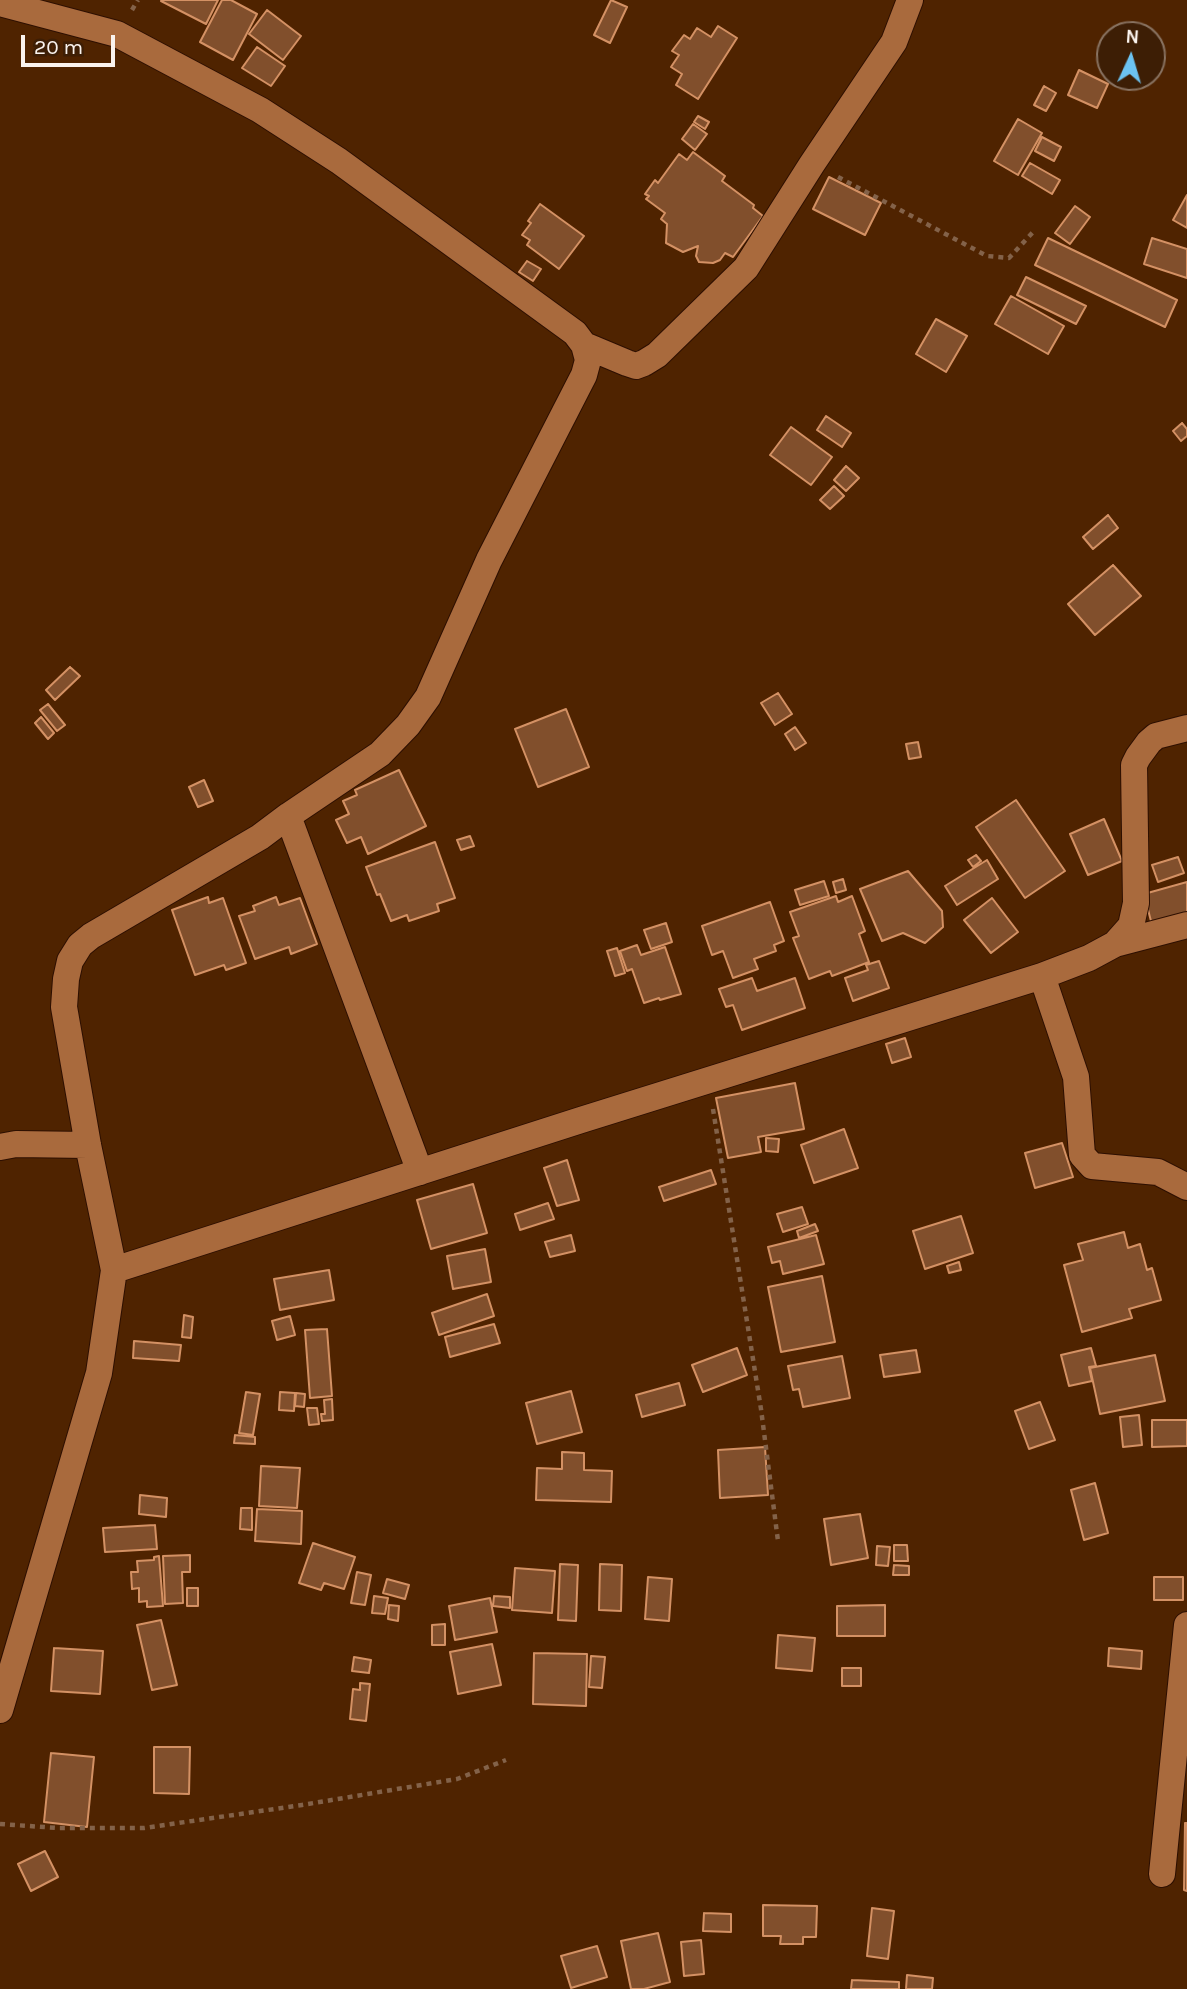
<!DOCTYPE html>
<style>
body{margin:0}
#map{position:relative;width:1187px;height:1989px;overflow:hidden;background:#4f2300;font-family:Karla,sans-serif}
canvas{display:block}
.north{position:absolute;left:1096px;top:21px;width:70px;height:70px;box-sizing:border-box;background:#3d1e05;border:2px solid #897362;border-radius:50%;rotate:4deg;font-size:19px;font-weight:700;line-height:28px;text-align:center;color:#faf3ee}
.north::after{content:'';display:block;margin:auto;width:24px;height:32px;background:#6cc3f2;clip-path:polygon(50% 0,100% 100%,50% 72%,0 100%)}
.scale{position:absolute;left:21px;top:35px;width:94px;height:32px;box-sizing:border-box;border:4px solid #faf3ee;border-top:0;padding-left:9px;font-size:21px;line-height:24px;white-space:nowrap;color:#faf3ee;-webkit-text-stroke:5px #3d1e05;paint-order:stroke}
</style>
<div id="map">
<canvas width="1187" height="1989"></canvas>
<div class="north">N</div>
<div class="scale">20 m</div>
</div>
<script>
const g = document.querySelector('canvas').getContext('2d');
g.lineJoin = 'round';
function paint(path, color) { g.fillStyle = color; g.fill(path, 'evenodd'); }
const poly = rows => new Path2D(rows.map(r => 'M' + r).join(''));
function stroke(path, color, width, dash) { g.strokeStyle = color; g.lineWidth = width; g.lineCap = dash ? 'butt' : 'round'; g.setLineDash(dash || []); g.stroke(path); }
const building = poly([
 [162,0,218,0,206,24,161,1,162,0],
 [222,0,231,0,257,14,233,60,200,42,222,0],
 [611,0,627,7,610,43,594,35,611,0],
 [267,10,301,36,283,60,249,34,267,10],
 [718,26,737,38,698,99,676,85,682,74,671,67,679,55,672,51,684,35,690,39,697,28,711,37,718,26],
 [257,47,285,66,271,86,242,68,257,47],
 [1079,70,1108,84,1097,108,1068,95,1079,70],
 [1044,86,1056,93,1046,111,1034,105,1044,86],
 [698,116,709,122,705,129,694,122,698,116],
 [1018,119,1042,133,1018,175,994,161,1018,119],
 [693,124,707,134,695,150,682,139,693,124],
 [1042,137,1061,147,1054,161,1035,151,1042,137],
 [693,152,725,176,722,181,754,205,753,208,763,216,733,257,725,253,720,260,713,263,699,262,696,256,698,246,683,252,666,243,667,224,661,219,665,213,646,199,649,196,645,194,655,180,658,183,679,154,687,160,693,152],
 [1030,163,1060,180,1052,194,1022,176,1030,163],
 [829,177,881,203,865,235,813,209,829,177],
 [1187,195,1187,228,1173,220,1187,195],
 [540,204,584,236,559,269,527,245,530,240,522,235,531,223,528,221,540,204],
 [1075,206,1090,217,1070,244,1055,233,1075,206],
 [1048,238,1177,300,1165,327,1035,265,1048,238],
 [1152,238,1187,249,1187,278,1144,264,1152,238],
 [527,261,541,269,533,281,519,272,527,261],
 [1026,277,1086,306,1076,324,1017,295,1026,277],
 [1011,296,1064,326,1048,354,995,324,1011,296],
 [936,319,967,336,946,372,916,354,936,319],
 [826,416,851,433,842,447,817,430,826,416],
 [1182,423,1187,429,1187,436,1181,441,1173,431,1182,423],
 [791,427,832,457,811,485,770,455,791,427],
 [846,466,859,478,846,491,834,480,846,466],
 [834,486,844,496,830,509,820,500,834,486],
 [1108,515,1118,528,1093,549,1083,537,1108,515],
 [1113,565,1141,596,1095,635,1068,604,1113,565],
 [70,667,80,676,55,700,46,690,70,667],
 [778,693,792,714,775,725,761,703,778,693],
 [48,704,65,725,57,731,40,710,48,704],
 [566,709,589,767,538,787,515,729,566,709],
 [41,717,54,733,48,739,35,723,41,717],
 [795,727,806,743,795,750,785,734,795,727],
 [918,742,921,757,909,759,906,744,918,742],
 [399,770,426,826,368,854,361,837,347,843,336,820,349,814,343,801,357,795,355,790,399,770],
 [204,780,213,801,198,807,189,787,204,780],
 [1016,800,1065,871,1025,898,976,827,1016,800],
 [1104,819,1122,861,1088,875,1070,834,1104,819],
 [470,836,474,846,461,850,457,840,470,836],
 [435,842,455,898,437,904,439,911,409,921,407,915,391,921,380,894,377,895,366,867,435,842],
 [976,855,981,861,973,867,968,860,976,855],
 [1178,857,1184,873,1158,882,1152,865,1178,857],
 [987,860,998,879,957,905,945,886,987,860],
 [908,871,942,911,943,927,925,943,903,933,882,941,860,889,908,871],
 [843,879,846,890,836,893,833,882,843,879],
 [824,881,829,896,800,905,795,890,824,881],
 [1187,882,1187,915,1152,925,1144,894,1187,882],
 [836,896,838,902,852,896,865,931,859,934,869,962,832,976,830,971,809,979,793,938,799,936,790,912,836,896],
 [208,897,209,903,223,898,246,963,226,970,224,965,195,975,172,910,208,897],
 [276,897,279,905,300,898,317,944,291,954,289,947,255,959,239,916,255,911,253,906,276,897],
 [992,898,1018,932,991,953,964,920,992,898],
 [770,902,784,941,774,945,776,951,754,959,758,969,733,978,723,951,712,955,702,926,770,902],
 [666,923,672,942,651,949,644,930,666,923],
 [637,945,641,955,665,947,681,994,660,1000,659,998,644,1003,632,969,627,971,620,951,637,945],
 [617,948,625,973,615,976,607,951,617,948],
 [879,961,889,988,853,1001,845,978,868,970,866,965,879,961],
 [752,978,757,991,795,978,805,1008,742,1030,733,1005,726,1007,719,989,752,978],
 [905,1038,911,1057,892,1063,886,1044,905,1038],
 [795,1083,804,1129,758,1137,761,1152,728,1158,716,1098,795,1083],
 [844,1129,858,1168,814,1183,801,1145,844,1129],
 [766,1138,779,1139,778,1152,766,1151,766,1138],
 [1062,1143,1073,1177,1035,1188,1025,1153,1062,1143],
 [567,1160,579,1200,557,1206,544,1168,567,1160],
 [711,1170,716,1184,664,1201,659,1187,711,1170],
 [473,1184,487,1233,431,1249,417,1200,473,1184],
 [548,1203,554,1219,520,1230,515,1214,548,1203],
 [802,1207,808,1224,783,1232,777,1214,802,1207],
 [961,1216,973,1253,925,1269,913,1231,961,1216],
 [815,1224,818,1231,799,1238,797,1231,815,1224],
 [1124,1232,1128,1248,1140,1244,1147,1270,1152,1268,1161,1300,1129,1309,1132,1318,1082,1332,1064,1265,1083,1260,1078,1244,1124,1232],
 [571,1235,575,1251,550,1257,545,1242,571,1235],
 [816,1235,824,1264,783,1274,780,1261,772,1263,768,1247,816,1235],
 [485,1249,491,1282,453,1289,447,1256,485,1249],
 [959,1262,961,1270,949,1273,947,1266,959,1262],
 [329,1270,334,1300,280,1310,274,1279,329,1270],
 [822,1276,835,1342,781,1352,768,1287,822,1276],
 [487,1294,494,1316,439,1335,432,1313,487,1294],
 [184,1315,193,1317,191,1338,182,1337,184,1315],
 [290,1316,295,1335,277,1340,272,1321,290,1316],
 [494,1324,500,1343,450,1357,445,1337,494,1324],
 [327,1329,332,1396,310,1398,305,1330,327,1329],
 [134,1341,181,1345,179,1361,133,1358,134,1341],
 [737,1348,747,1375,703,1392,692,1365,737,1348],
 [1091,1348,1096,1366,1089,1367,1092,1381,1069,1386,1061,1355,1091,1348],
 [916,1350,920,1372,884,1377,880,1355,916,1350],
 [1155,1355,1165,1401,1100,1414,1090,1368,1155,1355],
 [842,1356,850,1398,803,1407,799,1389,793,1390,788,1366,842,1356],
 [679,1383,685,1405,642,1417,636,1395,679,1383],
 [571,1391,582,1432,537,1444,526,1403,571,1391],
 [246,1392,260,1394,253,1435,239,1433,246,1392],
 [280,1392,295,1393,294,1411,279,1410,280,1392],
 [296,1393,305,1394,304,1407,295,1406,296,1393],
 [332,1399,333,1420,322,1421,321,1414,325,1414,324,1400,332,1399],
 [1040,1402,1055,1440,1029,1449,1015,1411,1040,1402],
 [307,1408,317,1408,319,1424,309,1425,307,1408],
 [1139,1415,1142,1445,1123,1447,1120,1417,1139,1415],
 [1152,1420,1187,1420,1187,1446,1152,1447,1152,1420],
 [235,1435,255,1437,255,1444,234,1443,235,1435],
 [765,1447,768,1495,720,1498,718,1450,765,1447],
 [562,1452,584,1453,584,1470,612,1471,611,1502,536,1500,537,1468,562,1469,562,1452],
 [261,1466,300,1468,297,1508,259,1506,261,1466],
 [1095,1483,1108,1533,1084,1540,1071,1490,1095,1483],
 [140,1495,167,1498,166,1517,139,1514,140,1495],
 [241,1508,252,1508,252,1530,240,1529,241,1508],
 [257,1509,302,1511,301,1544,255,1541,257,1509],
 [860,1514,868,1558,831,1565,824,1519,860,1514],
 [155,1525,157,1549,105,1552,103,1528,155,1525],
 [313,1543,355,1557,344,1589,324,1583,321,1590,299,1583,313,1543],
 [894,1545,907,1545,908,1561,894,1561,894,1545],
 [877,1546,890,1547,888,1566,876,1565,877,1546],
 [190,1555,190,1572,182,1572,183,1603,165,1604,163,1556,190,1555],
 [159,1556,163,1606,147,1607,147,1601,139,1602,139,1588,132,1589,131,1572,138,1572,137,1561,154,1560,154,1557,159,1556],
 [560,1564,578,1565,576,1621,558,1620,560,1564],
 [600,1564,622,1565,621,1611,599,1610,600,1564],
 [894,1565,909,1566,909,1575,893,1575,894,1565],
 [515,1568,555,1571,552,1613,512,1610,515,1568],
 [357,1572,371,1575,365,1605,351,1603,357,1572],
 [648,1577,672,1579,669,1621,645,1619,648,1577],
 [1154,1577,1183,1577,1183,1600,1154,1600,1154,1577],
 [387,1579,409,1585,405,1599,383,1593,387,1579],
 [187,1588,198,1588,198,1606,187,1606,187,1588],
 [374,1596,388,1598,385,1614,372,1613,374,1596],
 [494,1596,510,1597,510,1608,493,1606,494,1596],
 [490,1598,497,1632,455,1640,449,1606,490,1598],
 [389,1605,399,1606,398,1621,388,1619,389,1605],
 [885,1605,885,1636,837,1636,837,1606,885,1605],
 [161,1620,177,1685,152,1690,137,1625,161,1620],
 [445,1624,445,1645,432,1645,432,1625,445,1624],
 [778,1635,815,1638,812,1671,776,1668,778,1635],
 [492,1644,501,1685,458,1694,450,1652,492,1644],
 [54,1648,103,1651,100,1694,51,1691,54,1648],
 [1109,1648,1142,1651,1141,1669,1108,1666,1109,1648],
 [534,1653,587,1654,586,1706,533,1704,534,1653],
 [591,1656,605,1657,602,1688,589,1687,591,1656],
 [354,1657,371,1660,369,1673,352,1671,354,1657],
 [842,1668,861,1668,861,1686,842,1686,842,1668],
 [360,1683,370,1684,366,1721,350,1719,353,1689,360,1690,360,1683],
 [154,1747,190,1747,189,1794,154,1793,154,1747],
 [51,1753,94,1757,87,1827,44,1822,51,1753],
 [1185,1823,1187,1823,1187,1891,1184,1890,1185,1823],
 [45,1851,58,1877,31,1891,18,1864,45,1851],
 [763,1905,817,1906,816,1937,803,1937,803,1944,780,1944,781,1936,763,1936,763,1905],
 [872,1908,894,1911,888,1959,867,1956,872,1908],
 [704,1913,731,1914,731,1932,703,1931,704,1913],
 [658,1933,670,1982,644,1989,631,1989,621,1941,658,1933],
 [701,1940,704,1974,684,1976,681,1942,701,1940],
 [597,1946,607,1977,571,1988,561,1956,597,1946],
 [907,1975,933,1978,932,1989,906,1989,907,1975],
 [852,1980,899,1982,899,1989,851,1989,852,1980]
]);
const path = poly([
 [132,10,138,0],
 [838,177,987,256,1009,258,1034,231],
 [713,1109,761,1409,778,1541],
 [0,1824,58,1828,144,1828,302,1805,457,1779,506,1760]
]);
const street = poly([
 [0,3,117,34,260,110,339,161,575,333,584,345,588,360,584,375,489,560,428,697,408,725,380,754,288,816,260,837,91,936,80,945,70,961,66,979,64,1007,88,1145,114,1270,99,1373,0,1710],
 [584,345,627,363,636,366,644,363,657,355,746,268,812,164,894,42,910,0],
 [288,816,420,1172],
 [1115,944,1187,925],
 [1042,976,1076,1077,1082,1155,1092,1166,1158,1172,1187,1187],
 [0,1147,16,1144,88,1145],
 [114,1270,581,1120,1042,976,1089,958,1115,944,1131,926,1136,903,1134,765,1138,757,1149,742,1156,736,1187,728],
 [1162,1874,1187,1625]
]);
paint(building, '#814f2c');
stroke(building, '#d49164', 2);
stroke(street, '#2d0f00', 28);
stroke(path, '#836249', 4.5, [5, 5]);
stroke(street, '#a96a3d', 26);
</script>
